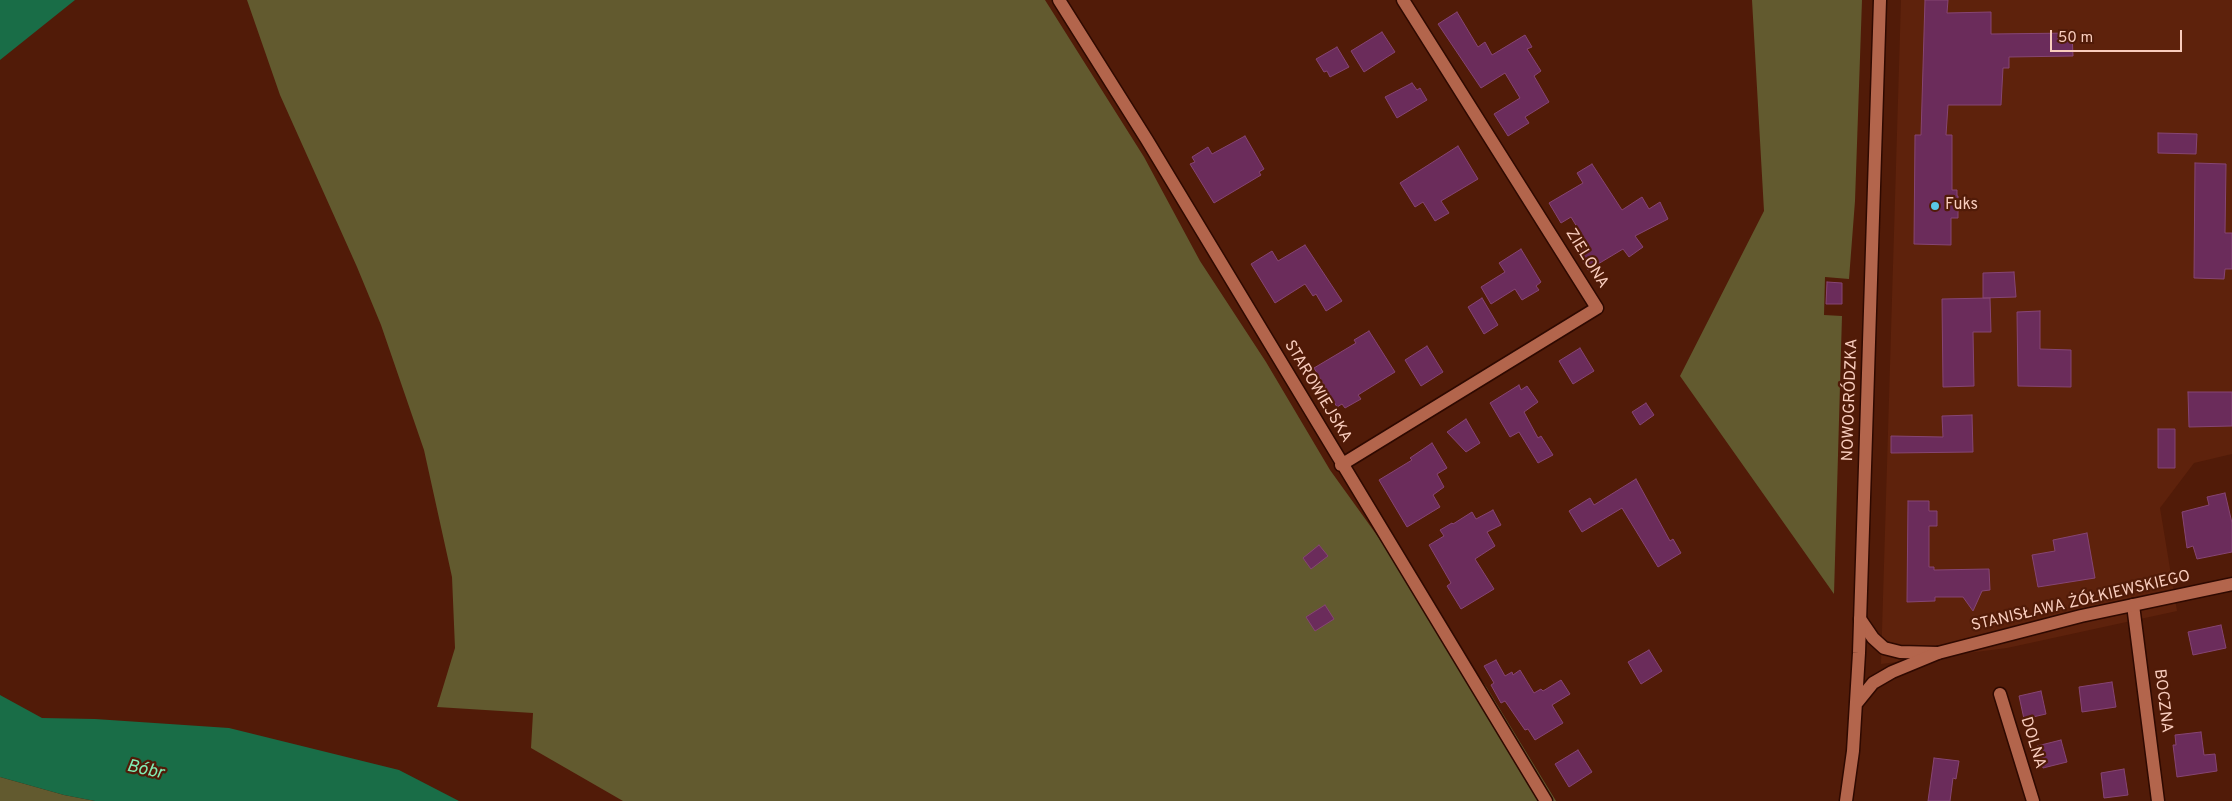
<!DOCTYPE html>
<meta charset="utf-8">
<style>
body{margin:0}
#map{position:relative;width:2232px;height:801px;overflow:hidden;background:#511b08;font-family:Overpass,sans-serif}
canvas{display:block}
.scale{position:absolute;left:2050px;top:30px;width:132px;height:22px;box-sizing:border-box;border:2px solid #f9cdbe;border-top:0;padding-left:6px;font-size:15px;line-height:18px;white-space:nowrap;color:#f9cdbe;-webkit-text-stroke:4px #511b08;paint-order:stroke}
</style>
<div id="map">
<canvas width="2232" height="801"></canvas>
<div class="scale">50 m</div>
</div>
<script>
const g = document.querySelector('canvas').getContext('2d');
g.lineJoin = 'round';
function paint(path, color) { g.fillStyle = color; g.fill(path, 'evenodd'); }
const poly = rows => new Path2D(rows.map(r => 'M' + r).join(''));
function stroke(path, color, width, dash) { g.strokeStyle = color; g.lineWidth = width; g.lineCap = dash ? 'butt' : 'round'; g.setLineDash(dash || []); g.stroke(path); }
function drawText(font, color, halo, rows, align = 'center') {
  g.font = font + ' Overpass,sans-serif'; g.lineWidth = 4.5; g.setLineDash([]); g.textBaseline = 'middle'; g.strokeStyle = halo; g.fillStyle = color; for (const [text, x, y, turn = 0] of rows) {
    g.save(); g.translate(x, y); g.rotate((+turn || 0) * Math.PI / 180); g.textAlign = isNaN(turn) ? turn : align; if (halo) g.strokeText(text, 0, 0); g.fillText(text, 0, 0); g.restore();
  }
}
const built = poly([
 [1901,0,2232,0,2232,454,2194,463,2160,508,2177,611,2007,648,1881,664]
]);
const green = poly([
 [247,0,1045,0,1144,157,1200,261,1266,362,1330,470,1487,688,1556,801,623,801,531,748,533,713,437,707,455,648,452,577,424,450,381,325,357,267,280,95],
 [1752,0,1862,0,1855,201,1849,279,1825,277,1824,315,1842,316,1834,594,1680,376,1764,211],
 [0,777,64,795,95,801,0,801]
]);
const water = poly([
 [0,0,75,0,0,60],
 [0,695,42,718,95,719,229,728,399,770,459,801,95,801,64,795,0,777]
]);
const building = poly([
 [1925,0,1948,0,1947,13,1991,12,1991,34,2072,33,2073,56,2009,57,2009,68,2003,68,2001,105,1948,105,1946,135,1952,135,1952,190,1957,190,1957,196,1958,196,1958,218,1951,218,1951,245,1914,244,1915,135,1921,135,1925,0],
 [1457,12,1478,47,1485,42,1492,55,1525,35,1532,47,1527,49,1541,71,1534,76,1549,102,1525,117,1529,123,1508,136,1494,114,1520,98,1505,73,1481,88,1438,24,1457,12],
 [1382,32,1395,52,1364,72,1351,51,1382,32],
 [1337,47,1349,67,1330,77,1327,71,1324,72,1316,59,1337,47],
 [1412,83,1417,90,1420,88,1427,100,1397,118,1385,97,1412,83],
 [2158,133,2197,134,2196,154,2158,153,2158,133],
 [1245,136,1264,169,1259,172,1261,175,1214,203,1190,164,1195,162,1192,157,1208,147,1212,154,1245,136],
 [1458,146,1478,179,1441,201,1449,213,1435,221,1423,202,1415,207,1400,183,1458,146],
 [2195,163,2226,164,2225,233,2232,233,2232,269,2225,269,2224,279,2194,278,2195,163],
 [1592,164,1622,210,1642,197,1649,209,1660,202,1668,219,1635,236,1643,247,1629,257,1623,249,1588,270,1575,249,1586,242,1571,217,1561,223,1549,203,1583,183,1577,173,1592,164],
 [1305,245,1342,301,1326,311,1316,294,1313,296,1305,284,1275,303,1251,264,1272,251,1278,261,1305,245],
 [1521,249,1541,282,1536,286,1539,290,1522,300,1515,289,1491,304,1481,287,1505,272,1499,263,1521,249],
 [2014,272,2016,297,1983,298,1983,273,2014,272],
 [1827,282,1842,283,1842,304,1826,304,1827,282],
 [1482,298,1498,325,1484,334,1468,307,1482,298],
 [1990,298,1991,332,1973,332,1974,386,1943,387,1942,299,1990,298],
 [2040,311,2040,349,2071,350,2071,387,2018,386,2017,312,2040,311],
 [1369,331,1395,372,1358,395,1361,399,1345,408,1342,404,1337,407,1314,368,1356,343,1354,340,1369,331],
 [1427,346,1443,372,1421,386,1405,360,1427,346],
 [1580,348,1594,371,1573,384,1559,361,1580,348],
 [1519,385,1521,390,1527,386,1538,402,1524,412,1538,438,1541,436,1553,455,1538,463,1519,432,1510,437,1490,403,1519,385],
 [2188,392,2232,392,2232,426,2189,427,2188,392],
 [1646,403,1654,415,1640,425,1632,412,1646,403],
 [1972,415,1973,452,1891,453,1891,436,1943,437,1942,416,1972,415],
 [1466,419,1480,443,1466,452,1447,432,1466,419],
 [2158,429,2175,429,2175,468,2158,468,2158,429],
 [1432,443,1447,468,1437,474,1444,487,1433,495,1440,507,1407,527,1379,480,1412,460,1410,458,1432,443],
 [1636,479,1670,541,1673,539,1681,553,1658,567,1622,508,1582,532,1569,511,1590,498,1594,505,1636,479],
 [2225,493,2232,523,2232,552,2197,559,2193,546,2187,548,2182,512,2209,505,2207,497,2225,493],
 [1908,501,1929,501,1929,511,1937,511,1937,526,1929,526,1929,567,1934,567,1934,570,1989,569,1990,590,1982,591,1973,611,1963,597,1935,597,1935,601,1907,602,1908,501],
 [1493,510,1501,525,1487,532,1495,546,1475,559,1494,589,1461,609,1447,586,1451,583,1429,545,1444,536,1440,530,1452,523,1453,524,1472,512,1476,519,1493,510],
 [2087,533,2095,578,2038,587,2032,555,2055,551,2053,540,2087,533],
 [1319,545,1328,556,1311,569,1303,558,1319,545],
 [1325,605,1334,619,1315,631,1306,617,1325,605],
 [2221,625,2226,648,2193,655,2188,632,2221,625],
 [1649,650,1662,671,1641,684,1628,662,1649,650],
 [1496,660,1505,676,1512,672,1513,675,1520,670,1534,693,1541,689,1543,691,1561,680,1570,694,1552,705,1563,723,1535,740,1528,729,1525,730,1505,701,1501,703,1491,685,1494,683,1484,666,1496,660],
 [2112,682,2116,707,2082,712,2079,687,2112,682],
 [2041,691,2046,714,2024,719,2019,696,2041,691],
 [2201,732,2204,755,2215,754,2217,771,2177,777,2173,745,2176,745,2175,735,2201,732],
 [2061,740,2067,762,2043,768,2037,746,2061,740],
 [1578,750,1592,772,1569,787,1555,764,1578,750],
 [1934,758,1959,761,1956,779,1953,778,1950,801,1928,801,1934,758],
 [2124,769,2128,795,2104,798,2101,773,2124,769]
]);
const street = poly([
 [1059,0,1147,140,1546,801],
 [1341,465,1597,308,1403,0],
 [2133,605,2158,801],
 [1860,619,1873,638,1884,648,1900,652,1938,653],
 [2000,694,2033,801]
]);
const secondary = poly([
 [1856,704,1873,683,1892,672,1938,653,2081,616,2232,584],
 [1846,801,1853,751,1859,653,1880,0]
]);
const markers = [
 [1935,206,5,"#5ac8e6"]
];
const poiNames = [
 ["Fuks",1945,206]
];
const streetNames = [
 ["ZIELONA",1586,259,58],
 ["STAROWIEJSKA",1317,392,59],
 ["NOWOGRÓDZKA",1851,400,-88],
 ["STANISŁAWA ŻÓŁKIEWSKIEGO",2081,602,-13],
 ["BOCZNA",2162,701,83],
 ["DOLNA",2032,743,73]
];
const waterNames = [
 ["Bóbr",145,771,12]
];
paint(built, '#5e220c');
paint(green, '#625a2f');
paint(water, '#196d47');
paint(building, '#6b2c5b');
stroke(building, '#864573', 1);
stroke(street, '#2e0900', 15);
stroke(secondary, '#2e0900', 15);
stroke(street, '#b3654c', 12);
stroke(secondary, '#b3654c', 12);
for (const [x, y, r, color] of markers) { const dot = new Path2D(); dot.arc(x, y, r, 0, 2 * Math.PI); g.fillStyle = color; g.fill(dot); stroke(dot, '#511b08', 2); }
drawText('16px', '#f9cdbe', '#511b08', poiNames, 'left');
drawText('16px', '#f9cdbe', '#511b08', streetNames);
drawText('italic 18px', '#82edb4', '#511b08', waterNames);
</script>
